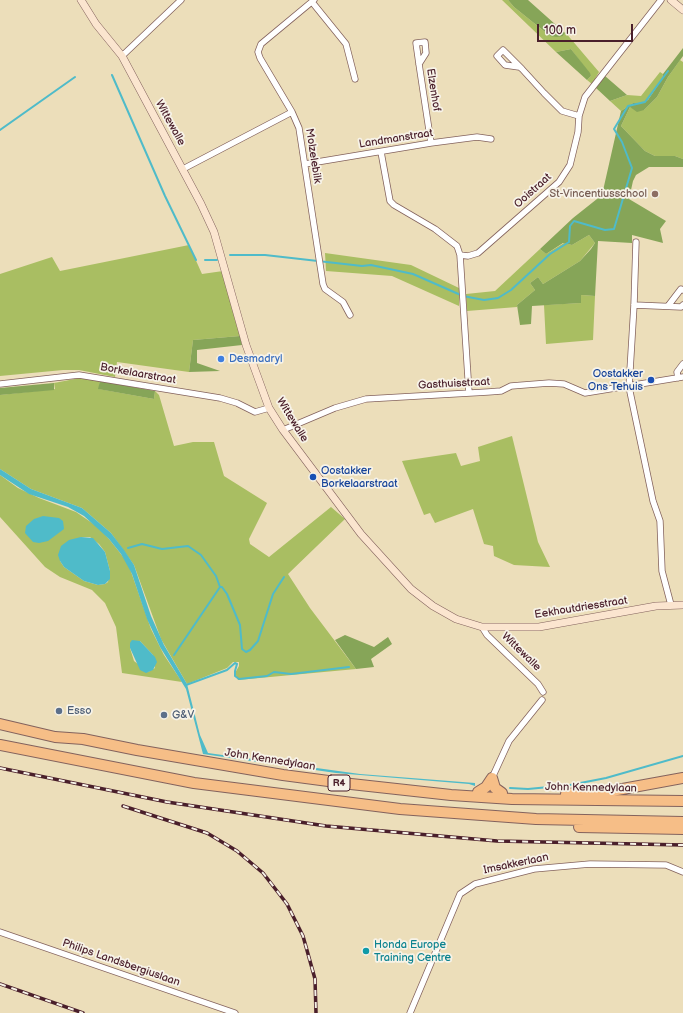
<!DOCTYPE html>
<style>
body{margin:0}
#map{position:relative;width:683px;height:1013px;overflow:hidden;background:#ecdeba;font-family:"Balsamiq Sans",sans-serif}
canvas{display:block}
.scale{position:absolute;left:537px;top:24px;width:96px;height:18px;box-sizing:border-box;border:2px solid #4a1f2b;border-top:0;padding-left:5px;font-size:12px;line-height:14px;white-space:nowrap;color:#4a1f2b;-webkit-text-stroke:3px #f7f3e8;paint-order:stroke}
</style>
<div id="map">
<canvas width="683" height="1013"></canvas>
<div class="scale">100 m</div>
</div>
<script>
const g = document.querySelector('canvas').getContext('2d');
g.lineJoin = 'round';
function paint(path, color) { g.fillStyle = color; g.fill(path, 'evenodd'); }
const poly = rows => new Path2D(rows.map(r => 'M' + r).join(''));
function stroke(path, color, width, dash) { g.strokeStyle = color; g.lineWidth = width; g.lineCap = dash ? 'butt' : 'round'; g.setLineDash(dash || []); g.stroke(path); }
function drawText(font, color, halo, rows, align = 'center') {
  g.font = font + ' "Balsamiq Sans",sans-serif'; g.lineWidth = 3.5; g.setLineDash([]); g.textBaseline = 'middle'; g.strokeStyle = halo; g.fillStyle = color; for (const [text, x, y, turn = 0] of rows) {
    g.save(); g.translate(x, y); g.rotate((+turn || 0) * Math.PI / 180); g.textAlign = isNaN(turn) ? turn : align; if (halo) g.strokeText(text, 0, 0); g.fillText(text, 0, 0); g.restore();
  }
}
const green = poly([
 [502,0,508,0,514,7,550,36,563,36,565,32,599,72,592,84,587,80,591,76,571,49,556,52],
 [680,60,683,62,683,159,675,156,655,156,645,151,621,126,630,107,644,110,657,97,668,77],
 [660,72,663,74,662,79,648,100,641,103,633,103,621,111,610,101,627,95,641,96],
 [589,235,595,243,580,261,543,284,538,277,530,283,535,290,517,305,517,307,467,311,466,294,495,291,540,249,546,254,564,243,572,245],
 [189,245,202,274,223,271,240,336,193,340,189,372,117,362,115,377,79,370,63,370,0,376,0,274,52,257,60,271],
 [325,253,411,265,459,288,459,306,392,276,326,271],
 [581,295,595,296,593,340,546,344,544,305,581,303],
 [80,378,100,381,99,389,154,399,155,391,159,395,174,446,193,442,214,442,224,476,267,503,249,539,250,544,269,557,331,507,345,519,288,574,310,608,356,669,238,680,235,673,239,666,239,662,233,662,227,668,187,684,161,639,134,565,111,533,82,508,31,489,0,469,0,395,55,389,54,383],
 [512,436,538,542,550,567,514,565,494,556,493,546,484,544,473,509,435,523,430,513,424,515,402,461,456,453,461,466,480,461,478,447],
 [0,475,18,488,39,498,76,512,98,527,109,539,128,563,151,629,164,655,182,682,122,673,116,627,105,603,92,590,60,577,45,567,0,517],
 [81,537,90,537,99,544,105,552,110,571,108,582,105,584,98,585,84,581,64,567,60,561],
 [140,641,153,655,155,668,148,672,134,661,130,648,130,646]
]);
const forest = poly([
 [508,0,528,0,565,33,563,36,557,37,550,36,514,7],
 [683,48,683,56,668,77,657,97,644,110,637,112,630,107,621,126,645,151,655,156,675,156,683,159,683,167,649,167,636,175,633,181,629,199,666,221,660,229,663,243,632,235,632,243,598,241,595,296,581,295,581,303,532,306,531,324,520,325,517,305,535,290,530,283,538,277,543,284,580,261,591,249,595,243,589,235,572,245,563,243,546,254,540,249,573,218,602,195,621,111,633,103,641,103,648,100,662,79,663,74],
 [571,49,590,73,591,76,587,80,556,52],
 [605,76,627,95,610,101,596,88],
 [240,336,242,345,197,350,197,363,220,371,189,372,193,340],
 [100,381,155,391,154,399,98,389],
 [54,383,54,390,0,395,0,388],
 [345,635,374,647,388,637,392,644,371,659,374,667,356,669,335,640]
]);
const water = poly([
 [0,469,31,489,82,508,111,533,124,550,134,565,151,616,164,645,187,684,200,735,208,753,360,774,475,783,475,786,469,784,336,773,203,754,186,689,160,647,147,619,132,574,121,554,109,539,84,516,68,507,29,494,0,475],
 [43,516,59,518,63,521,64,529,48,541,39,543,33,542,25,533,26,526,34,519],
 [81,537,93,538,105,552,110,571,110,579,105,584,98,585,84,581,64,567,60,561,58,555,61,546,69,540],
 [132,640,140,641,155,657,157,662,153,670,146,673,140,670,130,648,130,643]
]);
const stream = poly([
 [112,75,165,196,196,260],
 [0,130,75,77],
 [230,255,265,255,362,266,371,265,413,274,463,296,484,300,498,298,511,290,550,254,569,242,570,226,574,221,605,230,614,229,632,168,622,142,614,129,628,106,645,102,668,71],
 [205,260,217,260],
 [128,548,142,544,162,549,188,546,201,555,216,576,220,587],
 [174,655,220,587,222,587,227,594,240,625,242,649,246,652,250,650,258,641,273,594,284,577],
 [186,685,227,670,235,663,237,664,235,671,235,676,239,679,267,676,274,672,291,674,349,667],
 [231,757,304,767],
 [510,788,528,789,570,785,606,778,683,756]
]);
const street = poly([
 [314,0,261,44,258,52,260,58,292,112,299,128,323,284,325,289,343,302,350,315],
 [312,2,346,44,355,79],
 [122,56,181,0],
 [419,64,426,53,425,42,416,43,419,64,431,143],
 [519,67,505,65,497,56,503,50,522,69,544,93,562,111,579,116],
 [381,152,390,201,394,205,435,229,457,246,460,255,469,393],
 [305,164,431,143,477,137,491,139],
 [183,169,292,112],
 [636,242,634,305,629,387,653,501,660,521,662,571,671,605],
 [460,255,468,256,478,253,559,182,570,165,578,132,579,116,585,97,661,0],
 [634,305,681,307,683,305],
 [668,306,681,289,683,290],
 [678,378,677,372,683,364],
 [0,384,79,375,220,398,237,403,255,412,269,408],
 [283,430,335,408,366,399,488,392,501,391,511,386,549,383,564,384,585,393,683,377],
 [482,627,487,635,538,684,543,692],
 [492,778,509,741,542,700],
 [0,932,235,1013],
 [410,1013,460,894,475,884,534,869,590,864,666,865,683,872]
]);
const secondary = poly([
 [81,0,96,24,122,56,201,204,214,232,246,345,269,408,283,430,361,534,411,589,433,606,456,619,482,627,539,627,656,606,683,605],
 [671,0,683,10]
]);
const highway = poly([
 [0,724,55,737,83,739,137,750,283,775,351,784,451,795,512,799,683,801],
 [0,745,194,783,400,809,536,819,683,822],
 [492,778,495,788,502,793],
 [478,792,486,787,492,778],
 [566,794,617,790,683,778],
 [579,827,683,829]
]);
const rail = poly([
 [0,768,167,802,326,826,497,841,683,845],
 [123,806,207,833,237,851,263,873,287,904,303,936,315,979,316,1013],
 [0,984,83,1013]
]);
const markers = [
 [655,194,4,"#8d6e63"],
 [221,359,4,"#3f7fe0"],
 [651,380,4,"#1a4fb4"],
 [313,477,4,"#1a4fb4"],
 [59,711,4,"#5c6f8a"],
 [164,715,4,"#5c6f8a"],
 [366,951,4,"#0f9aa8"]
];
const shields = [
 [339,783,22]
];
const shieldNames = [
 ["R4",339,783]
];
const streetNames = [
 ["Elzenhof",433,90,81],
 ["Wittewalle",170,123,61],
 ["Landmanstraat",396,139,-9],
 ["Molzelebilk",313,156,81],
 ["Ooistraat",533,191,-42],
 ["Borkelaarstraat",138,374,10],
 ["Gasthuisstraat",454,384,-3],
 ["Wittewalle",292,420,58],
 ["Eekhoutdriesstraat",581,608,-9],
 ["Wittewalle",521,652,44],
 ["John Kennedylaan",270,760,9],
 ["John Kennedylaan",591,788,1],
 ["Imsakkerlaan",516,864,-12],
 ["Philips Landsbergiuslaan",121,963,19]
];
const educationNames = [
 ["St-Vincentiusschool",647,194]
];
const shopNames = [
 ["Desmadryl",229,359]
];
const transitNames = [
 ["Oostakker",643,374],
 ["Ons Tehuis",643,387],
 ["Oostakker",321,471,"left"],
 ["Borkelaarstraat",321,484,"left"]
];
const serviceNames = [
 ["Esso",67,711],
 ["G&V",172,715]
];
const cultureNames = [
 ["Honda Europe",374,945],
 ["Training Centre",374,958]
];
paint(green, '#a9be62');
paint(forest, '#86a558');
paint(water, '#4fbbc9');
stroke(stream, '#4fbbc9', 2);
stroke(street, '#83625d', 7);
stroke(secondary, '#83625d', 8);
stroke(highway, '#83625d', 12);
stroke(street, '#fff', 5.5);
stroke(secondary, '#fbe5cf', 7);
stroke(highway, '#f6be87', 10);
stroke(rail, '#4a1f2b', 3.5);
stroke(rail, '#f7f3e8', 2, [6]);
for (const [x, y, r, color] of markers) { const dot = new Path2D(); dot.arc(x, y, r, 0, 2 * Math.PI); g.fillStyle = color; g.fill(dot); stroke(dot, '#f7f3e8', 1.5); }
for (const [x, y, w] of shields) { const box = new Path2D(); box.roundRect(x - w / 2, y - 8, w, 16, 3); g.fillStyle = '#f7f3e8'; g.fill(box); stroke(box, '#4a1f2b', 1); }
drawText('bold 10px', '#4a1f2b', null, shieldNames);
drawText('11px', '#4a1f2b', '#f7f3e8', streetNames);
drawText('11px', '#785e54', '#f7f3e8', educationNames, 'right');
drawText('11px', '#366cbe', '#f7f3e8', shopNames, 'left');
drawText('11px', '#164399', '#f7f3e8', transitNames, 'right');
drawText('11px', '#4e5e75', '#f7f3e8', serviceNames, 'left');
drawText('11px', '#0d838f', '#f7f3e8', cultureNames, 'left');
</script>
